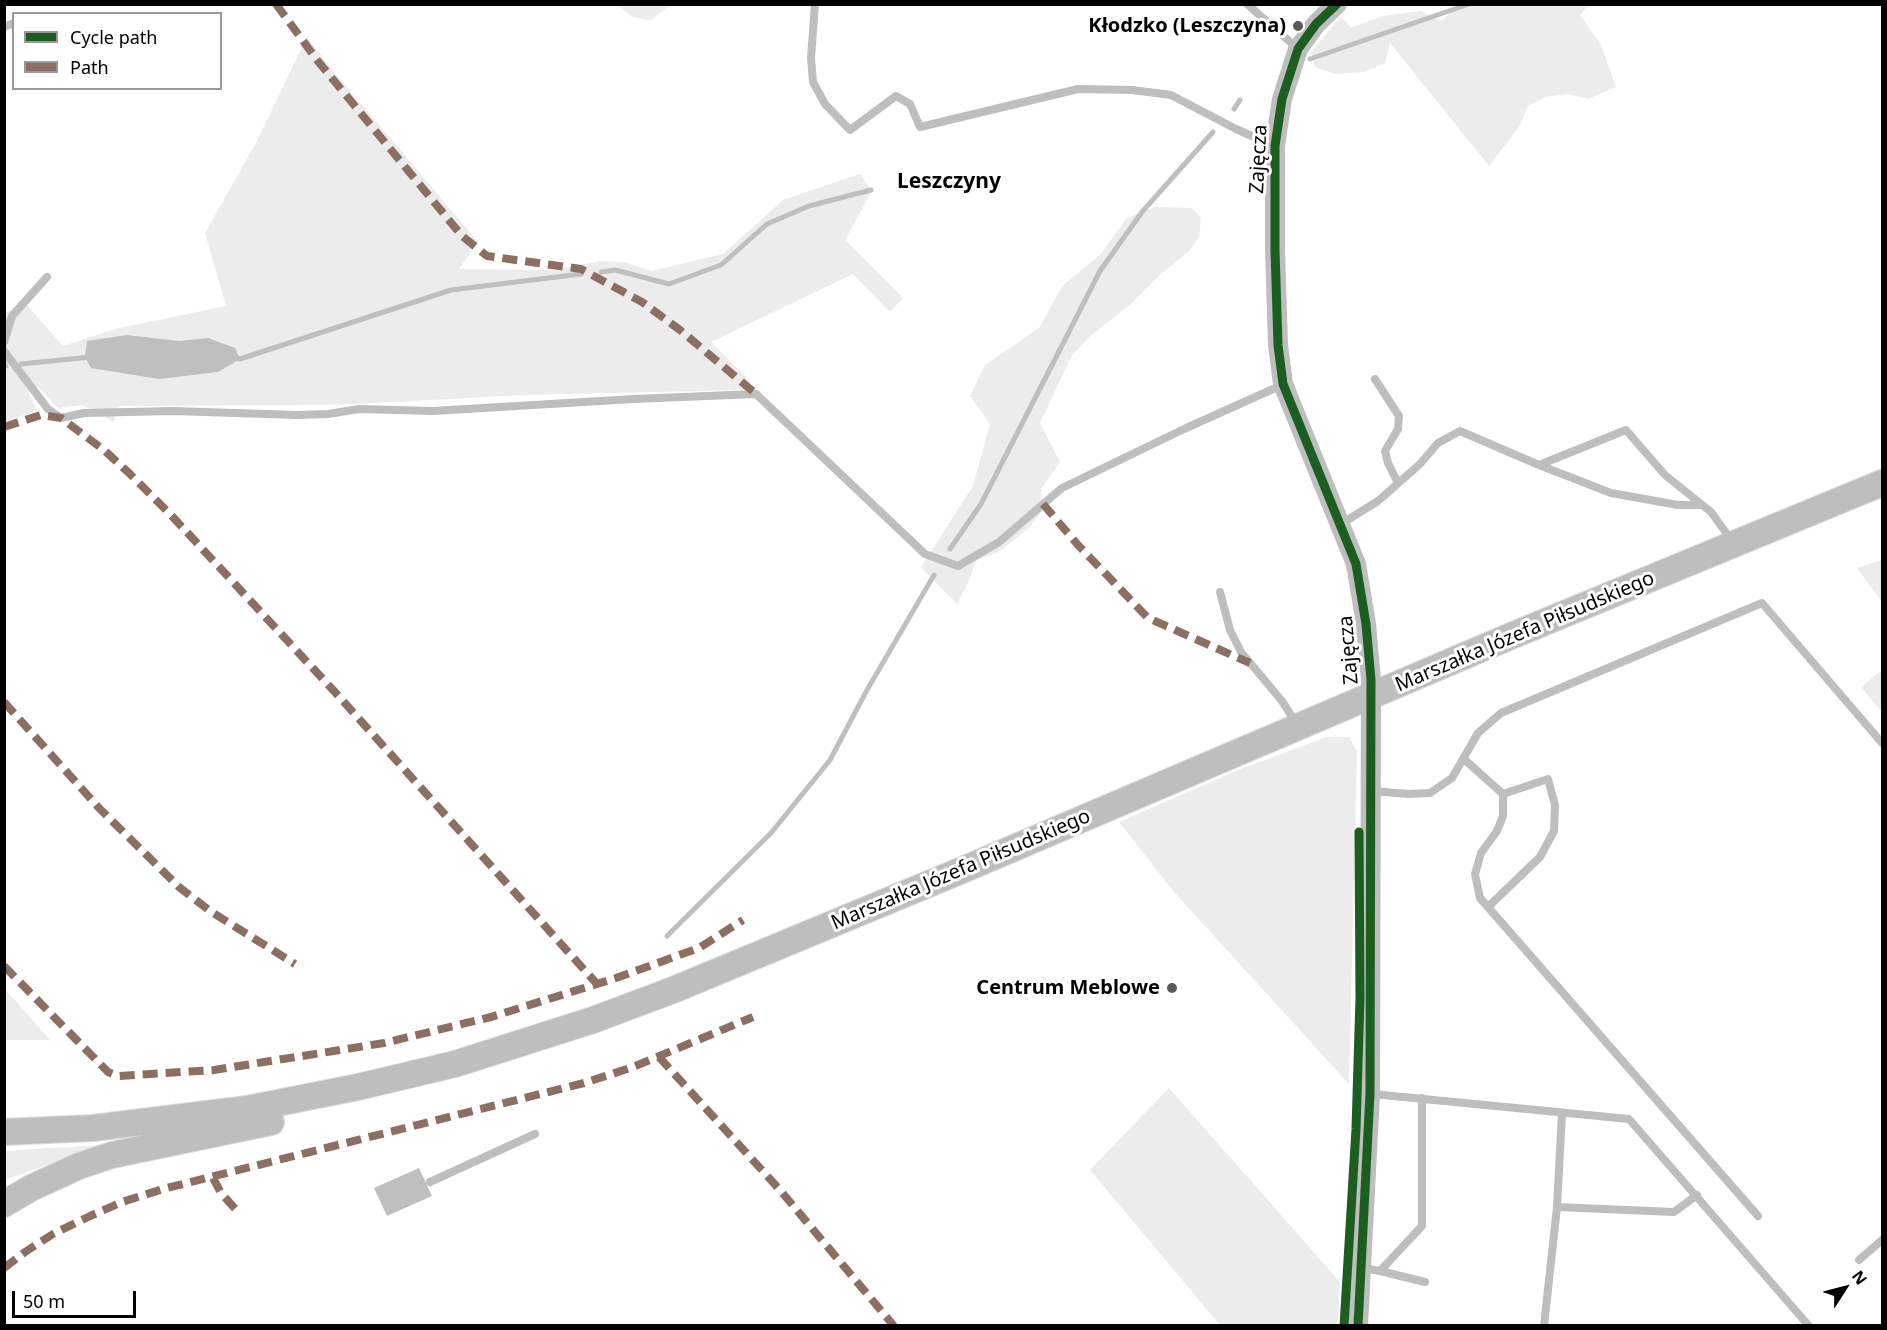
<!DOCTYPE html>
<meta charset="utf-8">
<style>
body{margin:0}
#map{position:relative;width:1887px;height:1330px;overflow:hidden;background:#fff;font-family:"Noto Sans",sans-serif}
canvas{display:block}
.frame{position:absolute;inset:0;border:6px solid #000;pointer-events:none}
.legend{position:absolute;left:12px;top:12px;width:210px;height:78px;box-sizing:border-box;background:#fff;border:2px solid #999;margin:0;padding:8px 10px;list-style:none;font-size:18px;color:#000}
.legend li{display:flex;align-items:center;gap:12px;height:30px}
.legend b{width:30px;border:2px solid #999}
.north{position:absolute;left:1815px;top:1258px;width:60px;height:60px;-webkit-text-stroke:4px #fff;paint-order:stroke;rotate:54deg;font-size:16px;font-weight:700;line-height:24px;text-align:center;color:#000}
.north::after{content:'';display:block;margin:auto;width:21px;height:27px;background:#000;clip-path:polygon(50% 0,100% 100%,50% 72%,0 100%)}
.scale{position:absolute;left:12px;top:1291px;width:124px;height:27px;box-sizing:border-box;border:3px solid #000;border-top:0;padding-left:8px;font-size:18px;line-height:21px;white-space:nowrap;color:#000;-webkit-text-stroke:4px #fff;paint-order:stroke}
</style>
<div id="map">
<canvas width="1887" height="1330"></canvas>
<div class="frame"></div>
<ul class="legend">
<li><b style="height:8px;background:#1b5e20"></b>Cycle path</li>
<li><b style="height:8px;background:#8d6e63"></b>Path</li>
</ul>
<div class="north">N</div>
<div class="scale">50 m</div>
</div>
<script>
const g = document.querySelector('canvas').getContext('2d');
g.lineJoin = 'round';
function paint(path, color) { g.fillStyle = color; g.fill(path, 'evenodd'); }
const poly = rows => new Path2D(rows.map(r => 'M' + r).join(''));
function stroke(path, color, width, dash) { g.strokeStyle = color; g.lineWidth = width; g.lineCap = dash ? 'butt' : 'round'; g.setLineDash(dash || []); g.stroke(path); }
function drawText(font, color, halo, rows, align = 'center') {
  g.font = font + ' "Noto Sans",sans-serif'; g.lineWidth = 6; g.setLineDash([]); g.textBaseline = 'middle'; g.strokeStyle = halo; g.fillStyle = color; for (const [text, x, y, turn = 0] of rows) {
    g.save(); g.translate(x, y); g.rotate((+turn || 0) * Math.PI / 180); g.textAlign = isNaN(turn) ? turn : align; if (halo) g.strokeText(text, 0, 0); g.fillText(text, 0, 0); g.restore();
  }
}
const green = poly([
 [1460,4,1590,5,1580,15,1601,45,1616,87,1588,99,1569,94,1545,97,1528,106,1519,127,1489,166,1390,43,1385,63,1364,72,1335,74,1315,67,1311,52,1341,16,1351,28,1383,16,1421,11,1441,21],
 [618,5,670,5,651,20,632,17],
 [307,37,335,73,478,242,459,269,553,270,600,261,625,262,651,271,723,254,783,200,860,174,872,191,845,240,903,298,890,312,853,274,711,342,751,382,743,390,525,395,335,405,117,406,114,422,82,405,58,408,38,387,28,392,37,411,5,421,5,313,26,304,63,346,115,329,226,306,205,233,256,143],
 [1155,207,1192,208,1201,218,1199,237,1189,251,1161,274,1131,304,1089,337,1071,357,1040,423,1060,462,1041,489,1042,511,1028,529,998,552,976,561,967,585,957,604,921,567,973,486,990,424,970,396,985,365,1040,327,1062,286,1100,255,1127,218],
 [1882,560,1882,602,1857,568],
 [1882,670,1882,712,1861,687],
 [1327,737,1349,737,1357,751,1349,1084,1174,892,1119,822,1243,768],
 [4,989,5,989,50,1040,5,1040],
 [1169,1088,1340,1282,1338,1325,1220,1325,1090,1170],
 [101,1145,5,1180,5,1151]
]);
const water = poly([
 [127,335,179,341,208,338,235,348,240,359,218,372,159,379,91,368,85,357,87,341],
 [419,1168,432,1196,387,1216,374,1188]
]);
const stream = poly([
 [1310,59,1469,4],
 [1234,109,1240,100],
 [601,272,615,270,669,284,721,265,767,224,809,206,871,190],
 [235,358,240,359,451,290,581,274],
 [21,364,91,357],
 [4,366,6,366],
 [950,549,981,504,1100,271,1142,212,1213,132],
 [667,936,771,833,830,760,867,690,934,575]
]);
const service = poly([
 [815,4,811,58,813,82,825,104,850,130,896,96,910,104,920,127,1078,89,1132,90,1171,95,1236,129,1274,146],
 [1247,4,1297,48],
 [4,27,14,23],
 [4,342,12,316,47,277],
 [4,351,48,409,61,418,84,413,173,411,297,415,328,414,359,409,433,411,634,399,756,394,925,554,958,566,999,542,1062,488,1184,429,1282,385],
 [1375,379,1399,416,1398,429,1385,451,1388,463,1398,483],
 [1539,465,1611,493,1678,505,1702,505],
 [1341,524,1378,501,1420,464,1438,443,1460,431,1539,465,1626,430,1665,475,1711,512,1732,541],
 [1220,592,1230,630,1241,652,1282,701,1296,723],
 [1465,760,1503,794,1503,816,1497,831,1481,853,1475,874,1480,898,1758,1216],
 [1372,791,1409,794,1430,793,1452,778,1478,733,1501,713,1762,603,1882,743],
 [1488,907,1540,857,1554,831,1555,805,1548,779,1503,794],
 [1372,1094,1629,1119,1809,1326],
 [430,1182,535,1134],
 [1557,1207,1674,1212,1697,1195],
 [1859,1260,1882,1240],
 [1363,1268,1380,1271,1425,1282],
 [1380,1271,1422,1226,1422,1098],
 [1544,1326,1557,1207,1562,1113]
]);
const tertiary = poly([
 [1337,4,1316,24,1298,49,1282,99,1275,146,1275,250,1278,345,1283,384,1356,564,1366,624,1371,680,1370,1094,1358,1326]
]);
const trunk = poly([
 [4,1132,93,1128,247,1109,358,1087,455,1064,593,1020,673,990,960,871,1511,636,1882,483],
 [4,1204,31,1188,79,1166,112,1155,271,1122]
]);
const quiet = poly([
 [276,4,317,60,462,236,487,256,581,269,642,302,680,330,756,394],
 [4,427,41,415,61,418,104,450,129,473,171,515,334,691,597,984],
 [1043,504,1078,545,1148,618,1250,663],
 [4,702,99,808,179,887,210,911,295,964],
 [4,966,108,1072,118,1076,214,1070,384,1043,491,1017,616,978,699,948,743,920],
 [659,1057,780,1190,894,1326],
 [213,1178,221,1193,238,1212],
 [4,1268,25,1252,53,1234,90,1216,122,1202,163,1189,584,1083,633,1067,753,1017]
]);
const cycleway = poly([
 [1337,4,1316,24,1298,49,1282,99,1275,146,1275,250,1278,345,1283,384,1356,564,1366,624,1371,680,1370,1094,1358,1326],
 [1344,1326,1356,1129,1360,998,1359,832]
]);
const markers = [
 [1298,26,6,"#595959"],
 [1172,988,6,"#595959"]
];
const poiNames = [
 ["Kłodzko (Leszczyna)",1286,26],
 ["Centrum Meblowe",1160,988]
];
const streetNames = [
 ["Zajęcza",1259,159,-87],
 ["Marszałka Józefa Piłsudskiego",1525,632,-23],
 ["Zajęcza",1349,650,-95],
 ["Marszałka Józefa Piłsudskiego",961,870,-23]
];
const neighbourhoodNames = [
 ["Leszczyny",949,182]
];
paint(green, '#ececec');
paint(water, '#bfbfbf');
stroke(stream, '#bfbfbf', 5);
stroke(trunk, '#dbdbdb', 28);
stroke(service, '#bebebe', 8);
stroke(tertiary, '#bebebe', 20);
stroke(trunk, '#bebebe', 26);
stroke(quiet, '#8d6e63', 8, [15, 8]);
stroke(cycleway, '#1b5e20', 9);
for (const [x, y, r, color] of markers) { const dot = new Path2D(); dot.arc(x, y, r, 0, 2 * Math.PI); g.fillStyle = color; g.fill(dot); stroke(dot, '#fff', 2); }
drawText('bold 20px', '#000', '#fff', poiNames, 'right');
drawText('20px', '#000', '#fff', streetNames);
drawText('bold 21px', '#000', '#fff', neighbourhoodNames);
</script>
